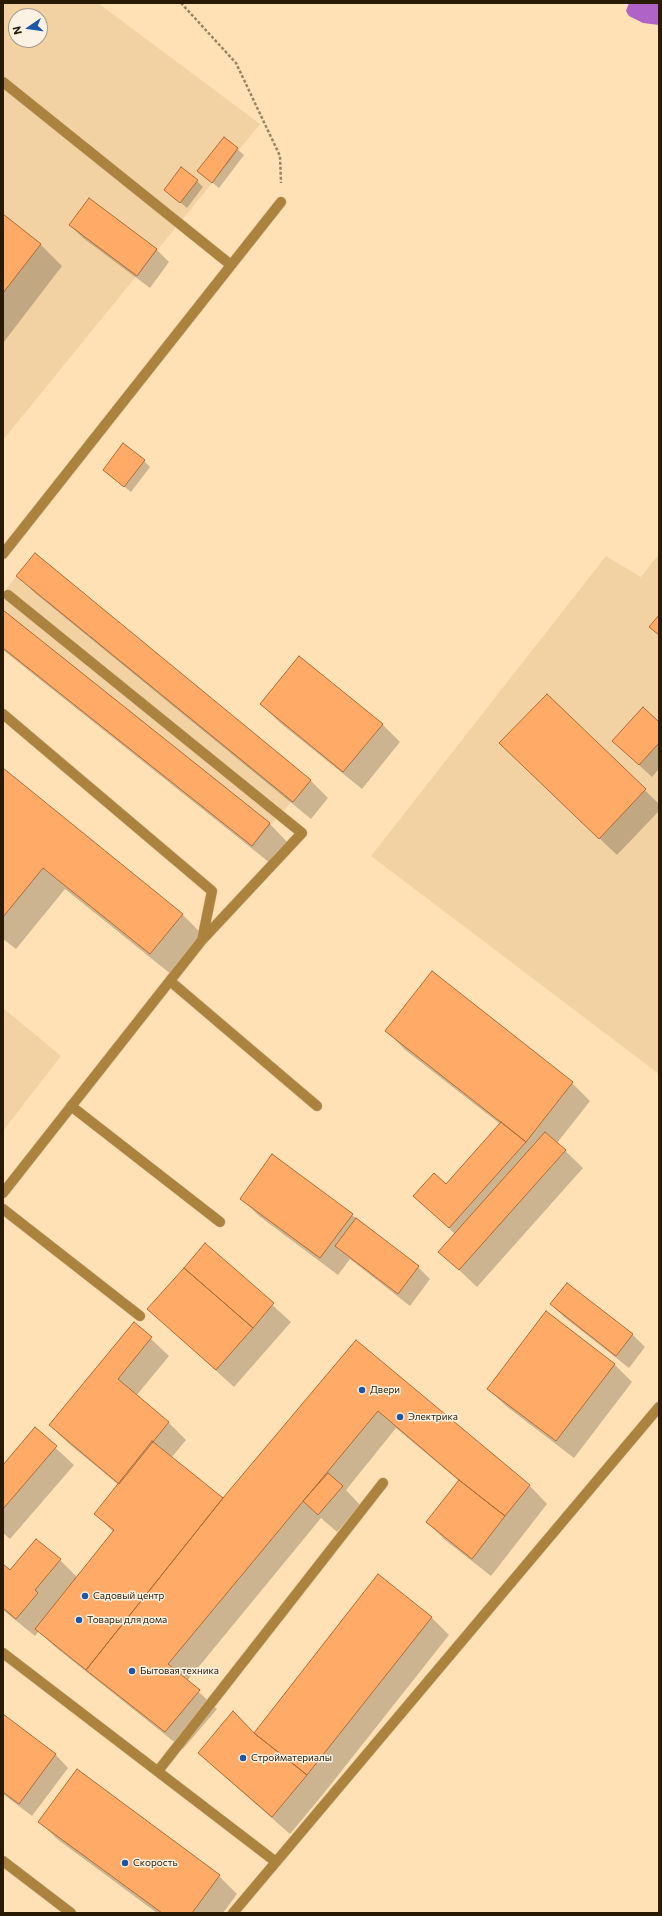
<!DOCTYPE html>
<meta charset="utf-8">
<style>
body{margin:0}
#map{position:relative;width:662px;height:1916px;overflow:hidden;background:#ffe1b5;font-family:Commissioner,sans-serif}
canvas{display:block}
.frame{position:absolute;inset:0;border:4px solid #291b03;pointer-events:none}
.north{position:absolute;left:8px;top:8px;width:40px;height:40px;box-sizing:border-box;background:#fbf2e3;border:1px solid #a79c89;border-radius:50%;rotate:257deg;font-size:11px;font-weight:700;line-height:16px;text-align:center;color:#291b03}
.north::after{content:'';display:block;margin:auto;width:14px;height:18px;background:#1c57a8;clip-path:polygon(50% 0,100% 100%,50% 72%,0 100%)}
</style>
<div id="map">
<canvas width="662" height="1916"></canvas>
<div class="frame"></div>
<div class="north">N</div>
</div>
<script>
const g = document.querySelector('canvas').getContext('2d');
g.lineJoin = 'round';
function paint(path, color) { g.fillStyle = color; g.fill(path, 'evenodd'); }
const poly = rows => new Path2D(rows.map(r => 'M' + r).join(''));
function stroke(path, color, width, dash) { g.strokeStyle = color; g.lineWidth = width; g.lineCap = dash ? 'butt' : 'round'; g.setLineDash(dash || []); g.stroke(path); }
function drawText(font, color, halo, rows, align = 'center') {
  g.font = font + ' Commissioner,sans-serif'; g.lineWidth = 3; g.setLineDash([]); g.textBaseline = 'middle'; g.strokeStyle = halo; g.fillStyle = color; for (const [text, x, y, turn = 0] of rows) {
    g.save(); g.translate(x, y); g.rotate((+turn || 0) * Math.PI / 180); g.textAlign = isNaN(turn) ? turn : align; if (halo) g.strokeText(text, 0, 0); g.fillText(text, 0, 0); g.restore();
  }
}
const built = poly([
 [3,3,98,3,260,124,3,440],
 [16,16,40,16,40,40,16,40],
 [35,553,311,780,252,846,3,648,3,593],
 [659,554,659,1074,371,856,606,556,641,577],
 [3,1008,61,1056,3,1131]
]);
const water = poly([
 [629,3,659,3,659,25,643,23,629,16,626,11]
]);
const shadow = poly([
 [224,138,244,155,219,188,198,171],
 [197,181,203,187,187,208,165,190],
 [90,200,157,250,169,262,150,288,83,238,70,225],
 [3,215,41,245,62,266,3,343],
 [144,461,150,467,131,492,111,476],
 [18,576,310,780,328,798,311,819,35,593],
 [3,611,270,824,287,842,270,863,3,650],
 [547,695,659,804,659,811,617,855,518,761],
 [261,704,382,724,400,742,362,789,279,722],
 [659,723,659,769,652,777,613,741],
 [3,769,182,914,204,936,172,975,65,889,16,949,3,939],
 [432,973,572,1083,590,1101,557,1143,583,1168,477,1287,440,1252,456,1235,415,1196,446,1185,500,1124,404,1049,387,1031],
 [241,1198,352,1215,418,1267,430,1279,410,1306,350,1259,338,1275,259,1216],
 [205,1244,291,1322,234,1387,148,1309],
 [567,1284,633,1335,645,1347,629,1368,564,1317,551,1304],
 [134,1323,169,1356,136,1396,168,1422,186,1440,171,1458,223,1500,356,1341,530,1486,547,1504,491,1576,445,1540,427,1522,459,1481,396,1428,346,1490,360,1505,337,1532,321,1518,187,1681,217,1709,183,1749,54,1646,39,1631,35,1636,3,1610,3,1566,10,1572,60,1560,77,1577,113,1532,96,1514,119,1485,68,1443,50,1425],
 [614,1364,632,1382,574,1458,506,1406,488,1389],
 [35,1429,74,1465,10,1539,3,1533,3,1466],
 [431,1617,449,1635,324,1793,290,1834,217,1770,199,1753,254,1734],
 [3,1715,56,1755,68,1768,32,1816,3,1794],
 [77,1771,219,1876,237,1894,223,1913,157,1913,57,1839,40,1822]
]);
const building = poly([
 [224,137,238,148,212,183,197,171,224,137],
 [181,167,198,180,180,203,164,190,181,167],
 [89,198,157,249,137,276,69,225,89,198],
 [3,214,41,244,3,293,3,214],
 [123,443,145,460,124,487,103,470,123,443],
 [35,553,311,780,293,802,16,576,35,553],
 [3,610,270,823,252,846,3,648,3,610],
 [659,615,659,635,649,627,659,615],
 [299,656,383,724,343,772,260,704,299,656],
 [547,694,646,789,599,839,499,743,547,694],
 [643,707,659,722,659,743,639,765,612,741,643,707],
 [3,768,183,914,150,954,43,868,3,917,3,768],
 [432,971,573,1082,526,1142,385,1031,432,971],
 [501,1122,526,1142,449,1228,413,1196,434,1173,446,1184,501,1122],
 [545,1132,566,1150,459,1270,438,1252,545,1132],
 [272,1154,353,1214,320,1258,240,1199,272,1154],
 [356,1218,419,1266,398,1294,335,1246,356,1218],
 [205,1243,274,1303,253,1328,184,1268,205,1243],
 [184,1268,253,1328,216,1370,147,1309,184,1268],
 [567,1283,633,1334,616,1356,550,1304,567,1283],
 [546,1311,615,1364,556,1441,487,1389,546,1311],
 [134,1322,152,1337,118,1379,169,1422,119,1484,49,1425,134,1322],
 [356,1340,530,1485,505,1516,459,1480,378,1411,168,1664,200,1690,165,1732,86,1670,223,1498,356,1340],
 [35,1427,57,1446,3,1509,3,1465,35,1427],
 [152,1441,223,1498,86,1670,35,1629,114,1530,94,1514,152,1441],
 [328,1473,343,1486,318,1515,303,1501,328,1473],
 [459,1480,505,1516,472,1559,426,1522,459,1480],
 [36,1539,61,1559,35,1590,38,1593,16,1619,3,1608,3,1564,10,1570,36,1539],
 [378,1574,432,1617,307,1775,254,1733,378,1574],
 [233,1711,254,1733,307,1775,272,1817,198,1753,233,1711],
 [3,1714,56,1754,19,1804,3,1792,3,1714],
 [77,1769,220,1875,192,1913,162,1913,38,1822,77,1769]
]);
const path = poly([
 [181,3,236,63,280,156,281,183]
]);
const lane = poly([
 [3,82,231,265],
 [3,554,281,202],
 [8,595,302,833,202,940],
 [3,714,212,891,202,940,3,1193],
 [170,981,317,1106],
 [71,1106,220,1222],
 [3,1209,140,1316],
 [3,1653,276,1862],
 [158,1771,383,1483],
 [3,1861,71,1913],
 [233,1913,659,1407]
]);
const markers = [
 [362,1390,4,"#1c57a8"],
 [400,1417,4,"#1c57a8"],
 [85,1596,4,"#1c57a8"],
 [79,1620,4,"#1c57a8"],
 [132,1671,4,"#1c57a8"],
 [243,1758,4,"#1c57a8"],
 [125,1863,4,"#1c57a8"]
];
const poiNames = [
 ["Двери",370,1390],
 ["Электрика",408,1417],
 ["Садовый центр",93,1596],
 ["Товары для дома",87,1620],
 ["Бытовая техника",140,1671],
 ["Стройматериалы",251,1758],
 ["Скорость",133,1863]
];
paint(built, '#f2d2a3');
paint(water, '#af63c6');
paint(shadow, '#0003');
paint(building, '#ffaa67');
stroke(building, '#ae6c35', 1);
stroke(lane, '#d8bd95', 11);
stroke(path, '#9b8462', 2.5, [3, 2]);
stroke(lane, '#ac833e', 10);
for (const [x, y, r, color] of markers) { const dot = new Path2D(); dot.arc(x, y, r, 0, 2 * Math.PI); g.fillStyle = color; g.fill(dot); stroke(dot, '#fbf2e3', 1.5); }
drawText('10px', '#291b03', '#fbf2e3', poiNames, 'left');
</script>
